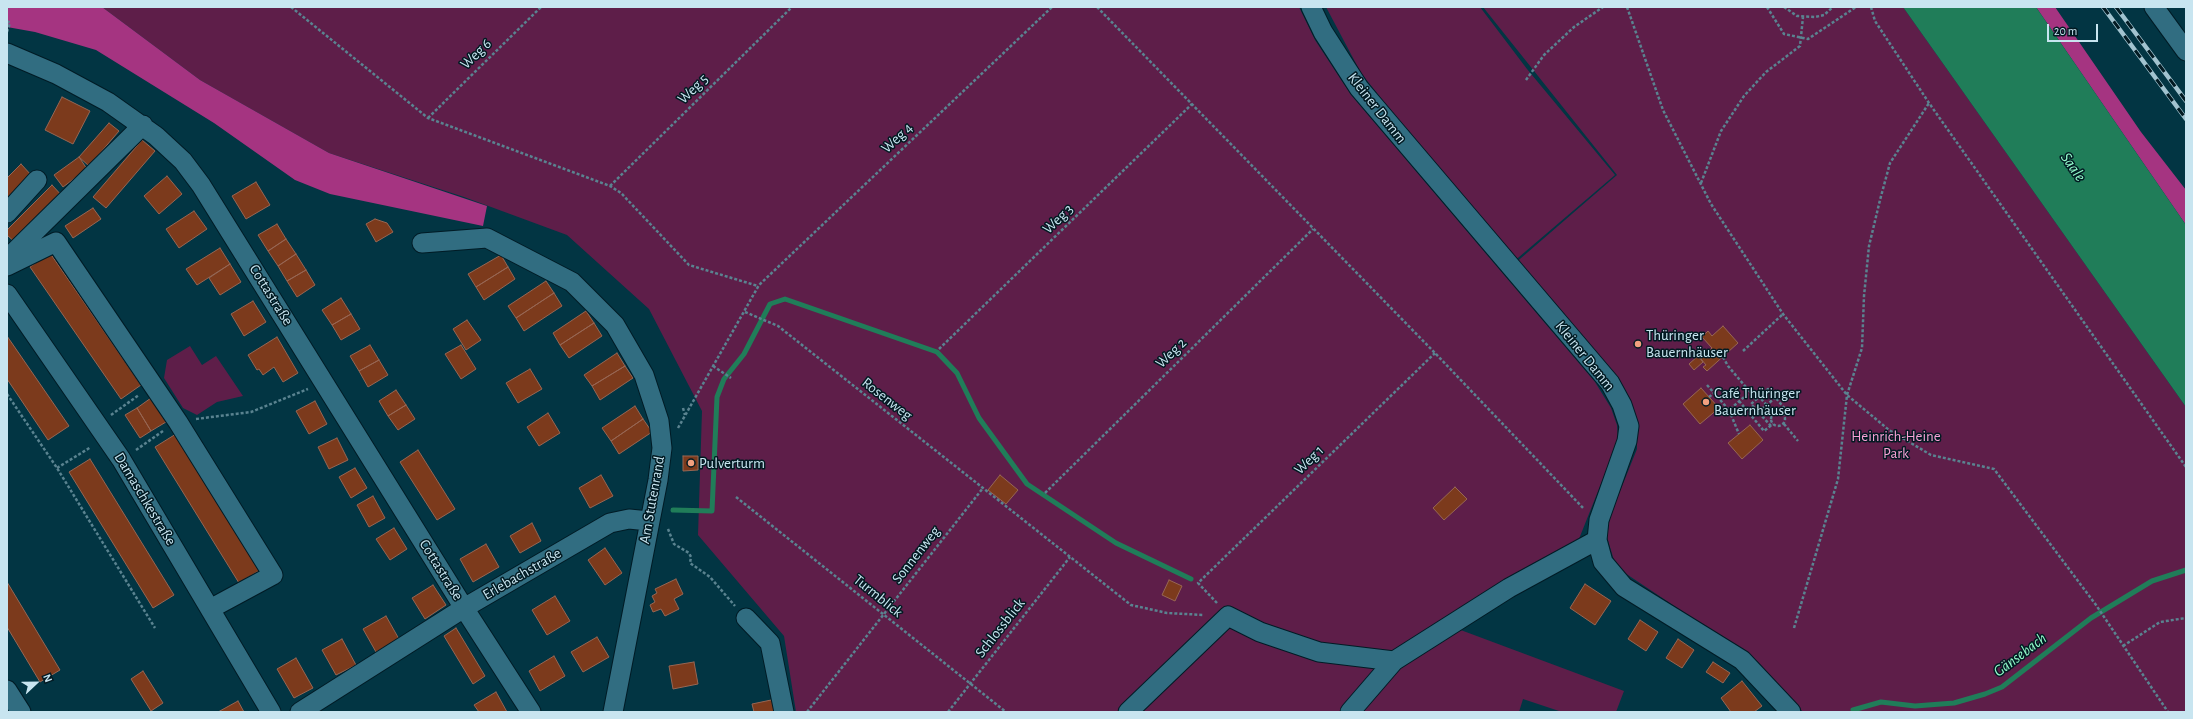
<!DOCTYPE html>
<meta charset="utf-8">
<style>
body{margin:0}
#map{position:relative;width:2193px;height:719px;overflow:hidden;background:#023543;font-family:"Alegreya Sans",sans-serif}
canvas{display:block}
.frame{position:absolute;inset:0;border:8px solid #c8e5f0;pointer-events:none}
.north{position:absolute;left:16px;top:663px;width:40px;height:40px;-webkit-text-stroke:3px #021a22;paint-order:stroke;rotate:68deg;font-size:11px;font-weight:700;line-height:16px;text-align:center;color:#c8e5f0}
.north::after{content:'';display:block;margin:auto;width:14px;height:18px;background:#c8e5f0;clip-path:polygon(50% 0,100% 100%,50% 72%,0 100%)}
.scale{position:absolute;left:2047px;top:24px;width:51px;height:18px;box-sizing:border-box;border:2px solid #c8e5f0;border-top:0;padding-left:5px;font-size:12px;line-height:14px;white-space:nowrap;color:#c8e5f0;-webkit-text-stroke:3px #021a22;paint-order:stroke}
</style>
<div id="map">
<canvas width="2193" height="719"></canvas>
<div class="frame"></div>
<div class="north">N</div>
<div class="scale">20 m</div>
</div>
<script>
const g = document.querySelector('canvas').getContext('2d');
g.lineJoin = 'round';
function paint(path, color) { g.fillStyle = color; g.fill(path, 'evenodd'); }
const poly = rows => new Path2D(rows.map(r => 'M' + r).join(''));
function stroke(path, color, width, dash) { g.strokeStyle = color; g.lineWidth = width; g.lineCap = dash ? 'butt' : 'round'; g.setLineDash(dash || []); g.stroke(path); }
function drawText(font, color, halo, rows, align = 'center') {
  g.font = font + ' "Alegreya Sans",sans-serif'; g.lineWidth = 3; g.setLineDash([]); g.textBaseline = 'middle'; g.strokeStyle = halo; g.fillStyle = color; for (const [text, x, y, turn = 0] of rows) {
    g.save(); g.translate(x, y); g.rotate((+turn || 0) * Math.PI / 180); g.textAlign = isNaN(turn) ? turn : align; if (halo) g.strokeText(text, 0, 0); g.fillText(text, 0, 0); g.restore();
  }
}
const green = poly([
 [102,7,1299,7,1315,40,1351,95,1595,382,1611,408,1617,425,1618,441,1571,559,1458,629,1624,691,1616,712,1562,712,1523,699,1519,712,796,712,784,636,698,535,702,411,649,309,567,235,464,197,329,153,200,80],
 [1326,7,1480,7,1527,69,1615,175,1512,263,1361,73],
 [1483,7,1903,7,2186,407,2186,712,1803,712,1758,662,1616,567,1607,537,1610,516,1637,449,1637,422,1513,265,1617,175],
 [190,346,202,365,216,356,243,396,217,402,197,415,183,408,164,378,167,360]
]);
const forest = poly([
 [7,7,102,7,200,80,329,153,487,206,483,226,330,194,295,180,214,123,96,50,35,32,7,27],
 [2036,7,2055,7,2141,132,2186,190,2186,225]
]);
const water = poly([
 [1903,7,2036,7,2186,225,2186,407]
]);
const stream = poly([
 [673,510,712,511,717,397,724,379,744,354,770,304,785,299,937,352,957,373,979,418,1027,484,1116,543,1191,579],
 [1853,710,1881,702,1915,706,1954,703,1985,694,2002,687,2091,618,2152,581,2186,570]
]);
const building = poly([
 [62,97,90,111,73,144,45,130,62,97],
 [109,123,119,131,89,166,79,157,109,123],
 [142,140,155,151,106,208,93,197,142,140],
 [79,157,87,169,63,187,54,175,79,157],
 [21,164,32,176,7,201,7,178,21,164],
 [167,176,182,194,159,214,144,196,167,176],
 [256,182,270,205,246,219,232,196,256,182],
 [52,185,64,198,18,245,7,235,7,230,52,185],
 [93,208,101,219,73,238,65,226,93,208],
 [194,211,207,229,179,248,166,229,194,211],
 [375,219,387,223,393,232,376,242,366,224,375,219],
 [277,224,286,239,268,251,258,235,277,224],
 [286,239,296,254,278,266,268,251,286,239],
 [220,248,230,264,197,285,186,269,220,248],
 [50,253,141,385,121,399,30,267,50,253],
 [296,254,306,270,287,281,278,266,296,254],
 [501,255,508,267,476,287,468,274,501,255],
 [230,264,241,282,220,295,209,278,230,264],
 [508,267,515,279,484,300,476,287,508,267],
 [306,270,315,285,297,297,287,281,306,270],
 [546,281,554,293,516,318,508,306,546,281],
 [554,293,562,306,524,331,516,318,554,293],
 [341,298,351,314,332,325,322,310,341,298],
 [253,301,266,322,244,336,231,314,253,301],
 [586,311,594,323,560,345,553,333,586,311],
 [351,314,360,329,341,340,332,325,351,314],
 [467,320,481,340,466,350,453,329,467,320],
 [594,323,602,336,569,358,560,345,594,323],
 [1723,326,1738,343,1707,371,1703,367,1706,365,1701,359,1712,348,1702,337,1708,331,1712,336,1723,326],
 [7,336,69,426,48,440,7,379,7,336],
 [277,337,298,373,283,382,274,367,263,375,259,369,257,370,248,355,277,337],
 [370,345,379,360,359,371,350,356,370,345],
 [461,345,476,369,461,379,445,354,461,345],
 [617,353,625,366,592,386,584,375,617,353],
 [1698,356,1703,362,1694,370,1689,364,1698,356],
 [379,360,388,375,368,387,359,371,379,360],
 [625,366,633,378,600,400,592,386,625,366],
 [530,369,542,389,518,403,506,383,530,369],
 [1701,388,1719,408,1700,424,1683,404,1701,388],
 [396,390,406,405,388,416,379,401,396,390],
 [151,398,166,422,151,431,137,408,151,398],
 [315,401,327,424,309,434,296,411,315,401],
 [406,405,415,419,398,430,388,416,406,405],
 [635,406,643,419,611,441,602,428,635,406],
 [137,408,151,431,140,438,125,415,137,408],
 [548,413,560,433,539,446,527,427,548,413],
 [643,419,652,432,619,454,611,441,643,419],
 [1750,425,1763,440,1742,459,1728,443,1750,425],
 [176,434,260,570,239,583,155,447,176,434],
 [337,438,348,460,329,469,318,447,337,438],
 [418,450,455,509,437,520,400,462,418,450],
 [683,456,698,456,698,470,683,471,683,456],
 [90,459,174,595,153,608,69,472,90,459],
 [355,468,367,488,351,498,339,477,355,468],
 [601,475,613,496,590,508,579,488,601,475],
 [1000,475,1018,490,1006,504,988,490,1000,475],
 [1455,487,1467,499,1444,520,1433,508,1455,487],
 [373,496,385,518,369,527,357,505,373,496],
 [532,523,541,541,520,553,510,536,532,523],
 [394,528,407,549,390,560,376,539,394,528],
 [486,544,499,567,473,582,460,559,486,544],
 [605,548,622,573,605,585,588,560,605,548],
 [676,579,683,594,674,599,679,609,665,616,661,609,653,612,650,605,655,602,652,596,657,593,655,589,676,579],
 [1169,580,1182,586,1175,601,1162,595,1169,580],
 [7,582,60,670,40,682,7,627,7,582],
 [1585,584,1611,601,1595,625,1570,608,1585,584],
 [433,585,446,605,425,619,412,598,433,585],
 [555,596,570,621,547,635,532,610,555,596],
 [386,616,399,639,376,652,363,629,386,616],
 [1640,620,1658,632,1646,651,1628,639,1640,620],
 [456,628,485,676,473,684,444,636,456,628],
 [597,637,609,657,583,672,571,652,597,637],
 [342,639,356,665,336,675,322,650,342,639],
 [1678,639,1694,650,1682,668,1666,658,1678,639],
 [554,656,565,676,540,691,529,671,554,656],
 [296,658,313,688,294,698,277,669,296,658],
 [694,662,698,684,673,689,669,666,694,662],
 [1713,662,1730,673,1723,683,1706,672,1713,662],
 [143,671,163,703,151,711,131,679,143,671],
 [1742,681,1762,706,1754,712,1731,712,1721,698,1742,681],
 [496,692,507,712,479,712,474,705,496,692],
 [776,699,779,712,754,712,752,704,776,699],
 [238,701,244,712,218,712,238,701]
]);
const path = poly([
 [291,7,428,118,610,186,621,193,689,265,758,286],
 [1097,7,1435,353,1584,509],
 [1627,7,1663,110,1711,204,1783,314,1847,395,1889,430,1931,455,1994,469,2096,605,2168,712],
 [1767,7,1784,34,1808,39,1856,7],
 [1784,7,1797,16,1815,17,1824,15,1833,7],
 [1871,7,1875,21,1929,103,2186,467],
 [7,21,10,23,7,32],
 [1526,80,1544,55,1574,27,1603,7],
 [428,118,541,7],
 [1701,183,1721,131,1744,96,1766,72,1800,46,1803,17],
 [610,186,792,7],
 [745,312,778,326,1131,605,1167,613,1204,615],
 [939,349,1192,104],
 [1743,351,1783,314],
 [1723,357,1728,366,1750,392,1753,390,1774,413],
 [713,366,731,378],
 [1707,385,1729,410,1750,392],
 [7,394,57,468,155,628],
 [1709,397,1714,393],
 [1739,401,1764,431,1773,424],
 [683,408,685,415],
 [1729,410,1739,434],
 [1758,412,1775,398],
 '1771 419a7 7 0 1 1 14 0a7 7 0 1 1-14 0Z',
 [111,415,139,395],
 [196,419,251,412,308,389],
 [1784,424,1798,441],
 [1771,426,1751,404,1768,389,1787,411,1783,415],
 [678,428,759,285,1052,7],
 [136,450,163,431],
 [57,468,91,447],
 [1045,493,1313,229],
 [736,497,1006,712],
 [668,529,674,544,689,553,691,557,690,563,710,577,735,606],
 [1217,603,1198,583,1435,353],
 [1794,628,1838,479,1847,395,1862,348,1864,296,1869,246,1880,200,1890,163,1929,103],
 [2123,646,2160,622,2186,618],
 [807,712,983,488],
 [948,712,1070,557]
]);
const minor = poly([
 [1311,7,1323,32,1359,88,1610,383,1622,405,1629,426,1627,441,1599,520,1597,540,1603,562,1624,587,1742,660,1791,712],
 [2154,7,2186,51],
 [7,53,56,74,108,102,156,136,183,161,201,185,464,608,531,712],
 [7,213,37,180],
 [422,243,487,238,572,282,615,325,644,375,659,421,662,448,658,480,613,712],
 [7,259,143,125],
 [7,266,56,242,178,422,273,575,210,609],
 [7,294,121,459,271,712],
 [746,618,770,643,784,712],
 [7,690,21,712],
 [300,712,464,608,610,523,629,519,649,521],
 [1128,712,1228,616,1260,632,1319,652,1394,661],
 [1350,712,1394,661,1509,588,1597,540]
]);
const rail = poly([
 [2103,7,2186,119],
 [2116,7,2186,101]
]);
const markers = [
 [1638,344,4,"#f2a07f"],
 [1706,402,4,"#f2a07f"],
 [691,463,4,"#f2a07f"]
];
const streetNames = [
 ["Weg 6",476,54,-44],
 ["Weg 5",693,89,-44],
 ["Kleiner Damm",1377,108,52],
 ["Weg 4",897,138,-43],
 ["Weg 3",1058,219,-44],
 ["Cottastraße",271,295,58],
 ["Weg 2",1171,353,-44],
 ["Kleiner Damm",1585,356,51],
 ["Rosenweg",887,399,38],
 ["Weg 1",1309,460,-44],
 ["Damaschkestraße",145,499,59],
 ["Am Stutenrand",652,500,-80],
 ["Sonnenweg",916,555,-52],
 ["Cottastraße",441,570,58],
 ["Erlebachstraße",522,574,-30],
 ["Turmblick",878,596,39],
 ["Schlossblick",1000,628,-52]
];
const poiNames = [
 ["Thüringer",1646,335],
 ["Bauernhäuser",1646,352],
 ["Café Thüringer",1714,393],
 ["Bauernhäuser",1714,410],
 ["Pulverturm",699,463]
];
const parkNames = [
 ["Heinrich-Heine",1896,436],
 ["Park",1896,453]
];
const waterNames = [
 ["Saale",2073,167,55],
 ["Gänsebach",2020,655,-37]
];
paint(green, '#5e1e49');
paint(forest, '#a53481');
paint(water, '#207d59');
stroke(stream, '#207d59', 5);
paint(building, '#7c3a1c');
stroke(building, '#976653', 1);
stroke(minor, '#001b25', 21);
stroke(path, '#5a8390', 2.5, [3, 2]);
stroke(minor, '#316d81', 19);
stroke(rail, '#a2c3cf', 4.5);
stroke(rail, '#021a22', 3, [9]);
for (const [x, y, r, color] of markers) { const dot = new Path2D(); dot.arc(x, y, r, 0, 2 * Math.PI); g.fillStyle = color; g.fill(dot); stroke(dot, '#021a22', 1.5); }
drawText('15px', '#c8e5f0', '#021a22', streetNames);
drawText('15px', '#c8e5f0', '#021a22', poiNames, 'left');
drawText('15px', '#f7a1d5', '#021a22', parkNames);
drawText('italic 16px', '#92faca', '#021a22', waterNames);
</script>
